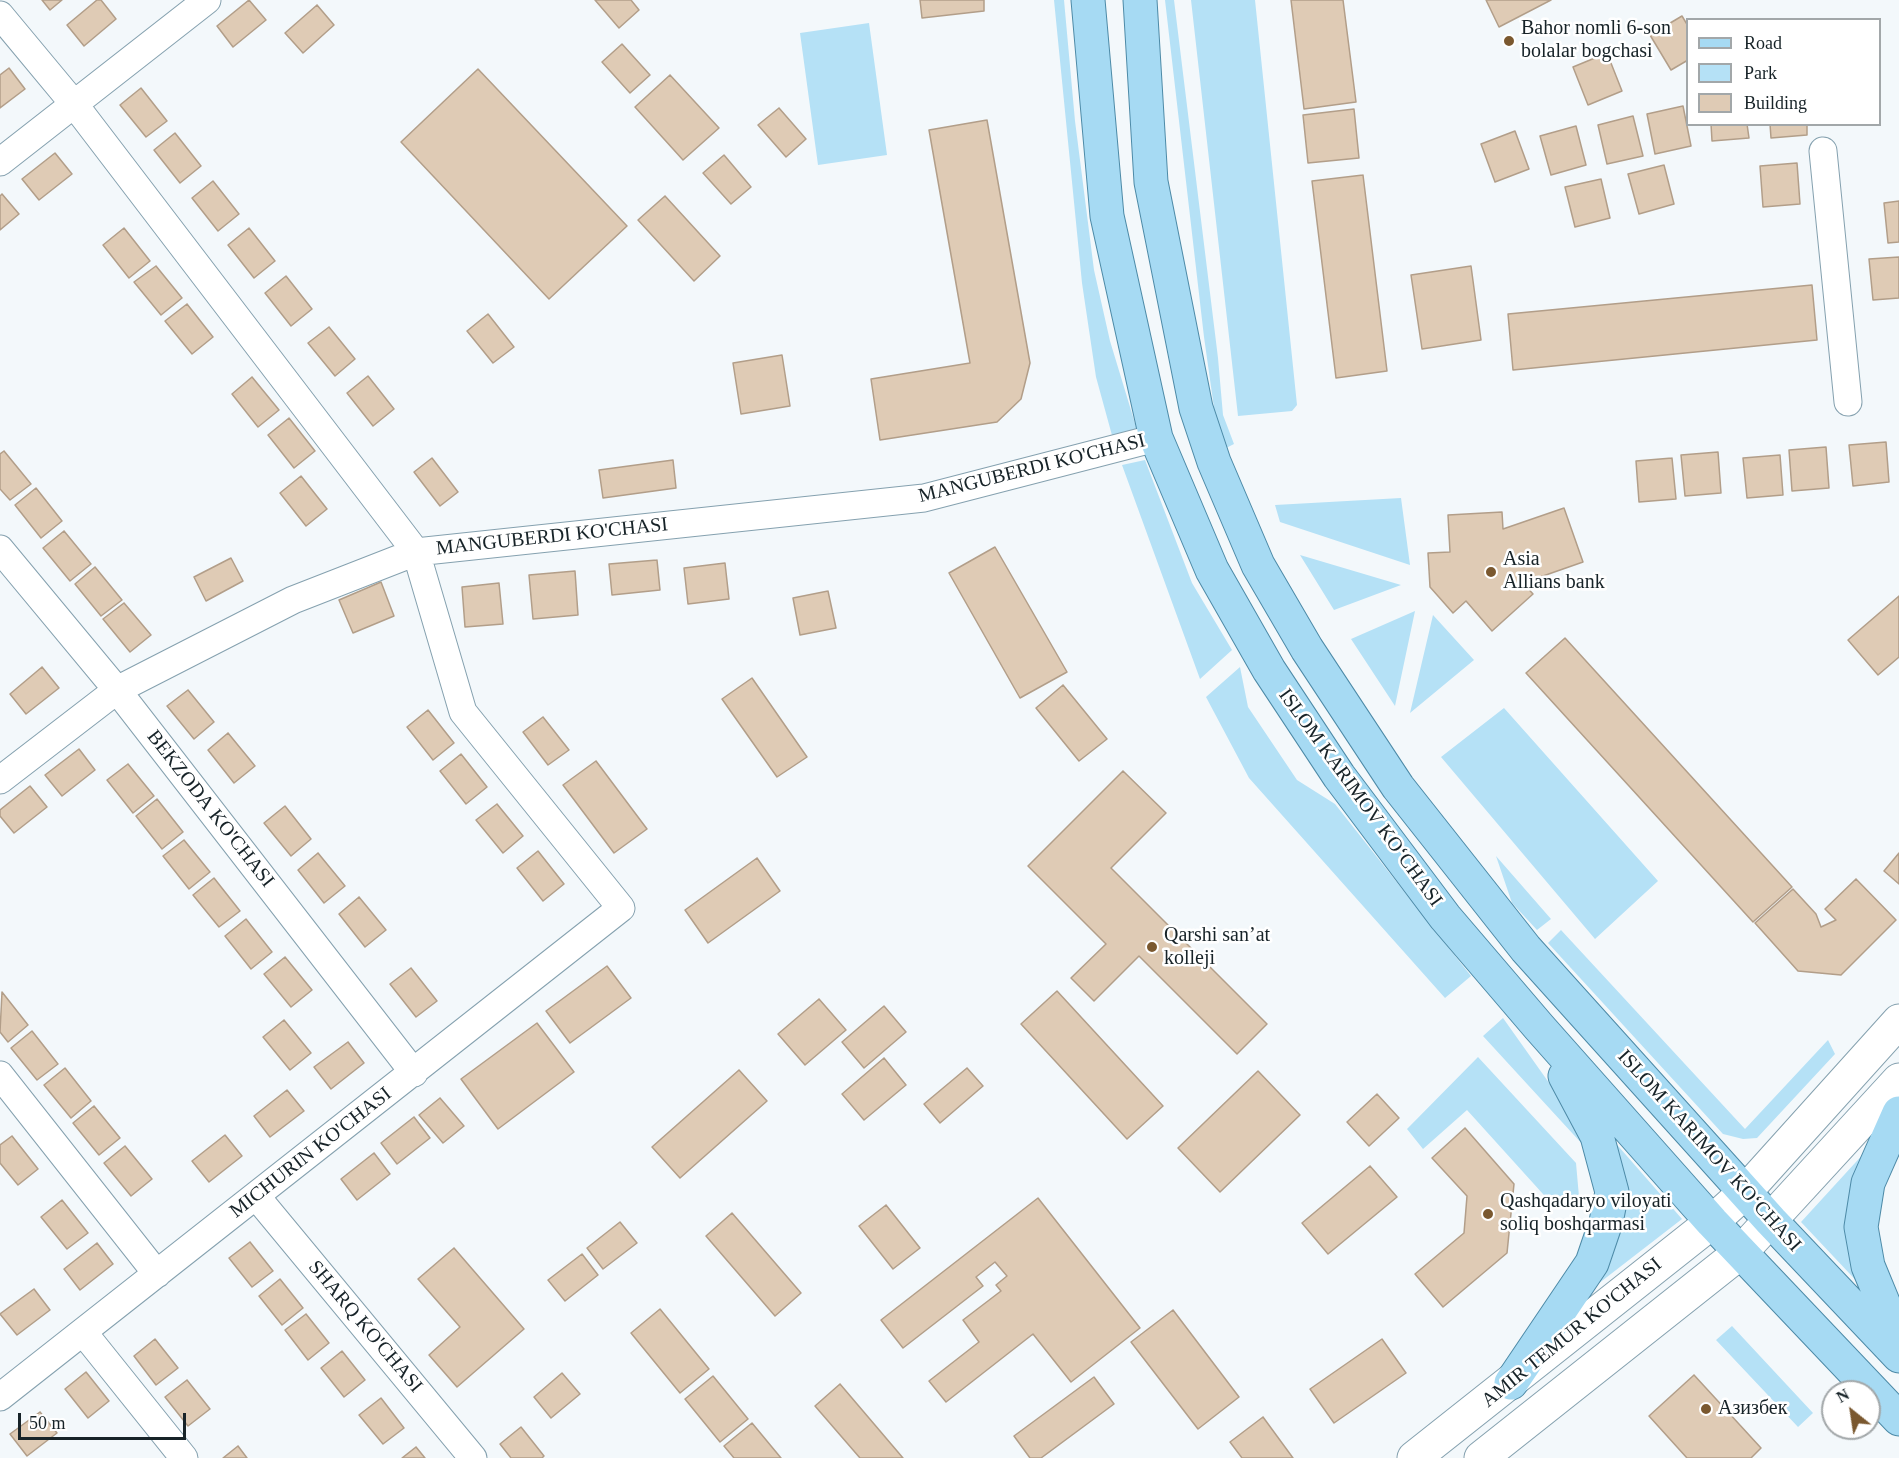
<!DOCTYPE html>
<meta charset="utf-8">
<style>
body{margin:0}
#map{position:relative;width:1899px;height:1458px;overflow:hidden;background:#f3f8fb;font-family:"Times New Roman",serif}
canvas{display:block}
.legend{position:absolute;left:1686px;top:18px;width:195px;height:108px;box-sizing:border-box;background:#fff;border:2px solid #a2a7a9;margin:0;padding:8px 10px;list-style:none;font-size:18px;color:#172328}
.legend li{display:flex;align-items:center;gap:12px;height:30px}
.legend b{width:30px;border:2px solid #a2a7a9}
.north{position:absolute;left:1821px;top:1380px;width:60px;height:60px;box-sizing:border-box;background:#fff;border:2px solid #a2a7a9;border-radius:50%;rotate:330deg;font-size:16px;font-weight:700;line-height:24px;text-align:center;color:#172328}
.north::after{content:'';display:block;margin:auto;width:21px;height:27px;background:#7a582f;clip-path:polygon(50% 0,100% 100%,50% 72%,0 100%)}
.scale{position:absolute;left:18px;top:1413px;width:168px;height:27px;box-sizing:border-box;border:3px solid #172328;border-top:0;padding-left:8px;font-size:18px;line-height:21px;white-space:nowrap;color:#172328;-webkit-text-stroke:4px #fff;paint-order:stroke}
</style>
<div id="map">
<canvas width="1899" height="1458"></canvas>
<ul class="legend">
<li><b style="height:8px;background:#a6daf3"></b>Road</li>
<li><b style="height:16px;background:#b5e1f6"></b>Park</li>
<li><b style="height:16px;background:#dfcbb5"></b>Building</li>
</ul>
<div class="north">N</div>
<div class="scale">50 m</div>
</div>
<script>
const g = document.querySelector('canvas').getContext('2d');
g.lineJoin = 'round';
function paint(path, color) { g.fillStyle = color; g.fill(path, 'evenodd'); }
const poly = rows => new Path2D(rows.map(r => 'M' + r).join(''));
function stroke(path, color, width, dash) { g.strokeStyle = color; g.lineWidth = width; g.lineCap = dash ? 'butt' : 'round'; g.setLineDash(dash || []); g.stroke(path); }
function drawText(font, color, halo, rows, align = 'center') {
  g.font = font + ' "Times New Roman",serif'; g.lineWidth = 5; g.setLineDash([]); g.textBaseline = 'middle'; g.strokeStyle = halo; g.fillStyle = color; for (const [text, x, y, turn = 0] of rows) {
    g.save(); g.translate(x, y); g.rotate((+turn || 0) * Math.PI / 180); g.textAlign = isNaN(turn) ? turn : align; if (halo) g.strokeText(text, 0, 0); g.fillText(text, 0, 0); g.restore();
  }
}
const green = poly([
 [1054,0,1064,0,1075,121,1094,270,1110,341,1137,430,1113,439,1096,377,1082,283],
 [1165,0,1174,0,1218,358,1223,415,1234,444,1226,448,1215,415,1204,337],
 [1191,0,1255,0,1297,405,1292,411,1238,416],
 [869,23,887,155,818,165,800,33],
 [1145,460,1192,583,1232,650,1200,679,1122,465],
 [1401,498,1410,565,1280,522,1275,505],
 [1300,555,1401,585,1334,610],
 [1415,611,1395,706,1351,639],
 [1433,615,1474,660,1410,713],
 [1240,667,1248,707,1297,780,1335,804,1471,976,1445,998,1249,778,1206,697],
 [1504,708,1658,881,1595,939,1441,757],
 [1496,856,1551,919,1537,930,1512,903],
 [1561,930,1745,1129,1828,1040,1835,1054,1757,1138,1743,1139,1723,1134,1548,943],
 [1503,1018,1574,1118,1584,1146,1483,1036],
 [1478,1057,1576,1163,1580,1208,1552,1204,1467,1110,1423,1149,1407,1129],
 [1605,1131,1682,1219,1585,1294],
 [1866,1151,1865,1290,1801,1222],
 [1732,1326,1813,1413,1798,1427,1716,1340]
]);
const building = poly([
 [42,0,62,0,50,10,42,0],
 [97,0,101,0,116,19,84,46,67,25,97,0],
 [249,0,266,20,233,47,217,26,249,0],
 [595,0,631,0,639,10,619,28,595,0],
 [920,0,984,0,984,11,922,18,920,0],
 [1291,0,1343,0,1356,102,1304,109,1291,0],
 [1486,0,1551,0,1499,27,1486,0],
 [317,5,334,25,303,53,285,33,317,5],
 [1682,16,1688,26,1688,60,1671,70,1650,35,1682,16],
 [622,44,650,75,630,93,602,62,622,44],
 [1607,53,1622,91,1588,105,1573,67,1607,53],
 [9,68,25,89,0,108,0,75,9,68],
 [478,69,627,226,549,299,401,142,478,69],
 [670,75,719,128,683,160,635,107,670,75],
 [141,88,167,121,146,137,120,105,141,88],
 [1683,106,1691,146,1655,154,1647,114,1683,106],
 [779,108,806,139,786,157,758,125,779,108],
 [1354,109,1359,158,1308,163,1303,115,1354,109],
 [1633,116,1643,156,1607,164,1598,125,1633,116],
 [987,120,1030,363,1021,399,997,422,880,440,871,379,970,363,929,130,987,120],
 [1711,124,1747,124,1749,138,1712,141,1711,124],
 [1770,124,1807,124,1807,135,1771,138,1770,124],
 [1576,126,1586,165,1551,175,1540,136,1576,126],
 [1515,131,1529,169,1495,182,1481,144,1515,131],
 [175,133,201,166,180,183,154,150,175,133],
 [55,153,72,174,39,200,22,179,55,153],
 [724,155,751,187,731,204,703,173,724,155],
 [1797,163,1800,204,1763,207,1760,166,1797,163],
 [1664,165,1674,204,1639,214,1628,174,1664,165],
 [1363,175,1387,371,1336,378,1312,181,1363,175],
 [1601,179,1610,218,1575,227,1565,187,1601,179],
 [213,181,239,214,218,231,192,198,213,181],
 [2,194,19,214,0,230,0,196,2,194],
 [665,196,720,256,694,281,638,220,665,196],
 [1899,201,1899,242,1888,243,1884,203,1899,201],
 [124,228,150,261,129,278,103,245,124,228],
 [249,228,275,261,254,278,228,245,249,228],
 [1899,257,1899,298,1873,300,1869,259,1899,257],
 [156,266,182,298,161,315,134,282,156,266],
 [1471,266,1481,340,1422,349,1411,275,1471,266],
 [286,276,312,309,291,326,265,293,286,276],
 [1812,285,1817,340,1513,370,1508,314,1812,285],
 [187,304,213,337,192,354,165,321,187,304],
 [488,314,514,347,493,363,467,331,488,314],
 [329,327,355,359,335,376,308,343,329,327],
 [782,355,790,406,741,414,733,363,782,355],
 [368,376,394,409,373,426,347,393,368,376],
 [252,377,279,410,258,427,232,394,252,377],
 [289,418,315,451,294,468,268,435,289,418],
 [1886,442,1889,482,1853,486,1849,445,1886,442],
 [1826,447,1829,488,1792,491,1789,450,1826,447],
 [4,451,31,484,10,500,0,489,0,454,4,451],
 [1718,452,1721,493,1685,496,1681,455,1718,452],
 [1780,455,1783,495,1747,498,1743,458,1780,455],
 [432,458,458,492,440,506,414,472,432,458],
 [1672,458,1676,499,1639,502,1636,461,1672,458],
 [673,460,676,488,603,498,599,470,673,460],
 [301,476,327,509,306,526,280,493,301,476],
 [36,488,62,521,41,538,15,505,36,488],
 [1564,508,1583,562,1523,583,1533,594,1492,631,1466,601,1453,613,1430,587,1428,553,1450,552,1448,515,1502,512,1503,529,1564,508],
 [64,531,91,564,70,581,43,548,64,531],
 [995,547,1067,672,1020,698,949,573,995,547],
 [231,558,243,581,206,601,194,577,231,558],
 [657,560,660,590,612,595,609,564,657,560],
 [725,563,729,599,688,604,684,568,725,563],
 [95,567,122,600,101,616,75,584,95,567],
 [575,571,578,615,533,619,529,575,575,571],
 [381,582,394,616,353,633,339,600,381,582],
 [499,583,503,624,465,627,462,587,499,583],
 [828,591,836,628,800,635,793,598,828,591],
 [1899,596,1899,657,1878,675,1848,640,1899,596],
 [124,603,151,635,130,652,103,619,124,603],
 [1565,638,1792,887,1753,922,1526,673,1565,638],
 [42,667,59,688,26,714,10,694,42,667],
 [752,678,807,757,777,777,722,699,752,678],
 [1063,685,1107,739,1079,761,1036,708,1063,685],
 [188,690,214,722,194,739,167,706,188,690],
 [428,710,454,743,433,760,407,727,428,710],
 [543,717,569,750,548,765,523,732,543,717],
 [228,733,255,766,234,783,208,750,228,733],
 [79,749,95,770,62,796,45,775,79,749],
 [461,754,487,787,466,804,440,771,461,754],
 [596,761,647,829,614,853,563,785,596,761],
 [128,764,154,796,133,813,107,780,128,764],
 [1123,771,1166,813,1111,868,1267,1024,1237,1054,1139,956,1094,1001,1071,978,1106,944,1028,866,1123,771],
 [30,786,47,807,14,833,0,816,0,810,30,786],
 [157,799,183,832,162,849,136,816,157,799],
 [497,804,523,836,503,853,476,820,497,804],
 [285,806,311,839,291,856,264,823,285,806],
 [184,840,210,872,189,889,163,856,184,840],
 [538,851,564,884,543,901,517,868,538,851],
 [318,853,345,886,324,903,298,870,318,853],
 [1899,853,1899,884,1884,871,1899,853],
 [757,858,780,891,708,943,685,910,757,858],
 [214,878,240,911,219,927,193,895,214,878],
 [1856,879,1896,920,1841,975,1798,971,1755,923,1793,889,1816,914,1821,927,1836,920,1825,909,1856,879],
 [359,897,386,930,365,947,339,914,359,897],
 [246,919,272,952,251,969,225,936,246,919],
 [285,957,312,990,291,1007,264,974,285,957],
 [607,966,631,998,570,1043,546,1011,607,966],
 [411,968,437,1001,416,1017,390,984,411,968],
 [1057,991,1163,1106,1127,1139,1021,1024,1057,991],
 [2,992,28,1025,8,1042,0,1032,2,992],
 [819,999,846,1030,805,1065,778,1034,819,999],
 [884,1006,906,1032,864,1068,842,1042,884,1006],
 [284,1020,311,1053,290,1070,263,1037,284,1020],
 [537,1023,574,1072,498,1129,461,1079,537,1023],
 [32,1031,58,1064,37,1080,11,1048,32,1031],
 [348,1042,364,1063,331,1089,314,1067,348,1042],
 [884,1058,906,1085,864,1120,842,1094,884,1058],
 [65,1068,91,1101,71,1118,44,1085,65,1068],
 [967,1068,983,1086,940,1123,924,1104,967,1068],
 [739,1070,767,1101,680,1178,652,1147,739,1070],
 [1258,1071,1300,1115,1220,1192,1178,1148,1258,1071],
 [287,1090,304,1111,270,1137,254,1116,287,1090],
 [1377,1094,1399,1118,1369,1146,1347,1122,1377,1094],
 [440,1098,464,1126,443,1143,419,1115,440,1098],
 [94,1106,120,1138,99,1155,73,1123,94,1106],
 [414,1117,430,1138,397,1164,381,1143,414,1117],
 [1465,1128,1514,1184,1507,1253,1443,1307,1415,1274,1464,1233,1467,1196,1432,1158,1465,1128],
 [225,1135,242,1156,209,1182,192,1161,225,1135],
 [12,1136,38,1169,18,1185,0,1163,0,1145,12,1136],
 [125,1146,152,1179,131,1196,104,1163,125,1146],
 [374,1153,390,1174,357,1200,341,1179,374,1153],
 [1370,1166,1397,1197,1328,1254,1302,1223,1370,1166],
 [1038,1198,1140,1328,1071,1382,1033,1334,946,1402,929,1381,979,1342,963,1320,1001,1291,996,1285,1007,1276,995,1262,976,1277,983,1286,903,1348,881,1320,1038,1198],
 [62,1200,88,1233,67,1249,41,1217,62,1200],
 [886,1205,920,1248,893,1269,859,1226,886,1205],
 [732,1213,801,1293,775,1316,706,1236,732,1213],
 [620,1222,637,1243,603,1269,587,1248,620,1222],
 [250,1242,273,1271,252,1287,229,1258,250,1242],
 [97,1243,113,1264,80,1290,64,1269,97,1243],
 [454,1248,524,1329,457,1387,429,1355,460,1327,418,1279,454,1248],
 [582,1254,598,1275,565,1301,548,1280,582,1254],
 [280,1279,303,1308,282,1325,259,1296,280,1279],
 [34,1289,50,1310,17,1335,0,1314,34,1289],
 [660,1309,709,1369,680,1393,631,1333,660,1309],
 [1173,1310,1239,1397,1198,1429,1131,1342,1173,1310],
 [306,1314,329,1343,308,1360,285,1330,306,1314],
 [155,1339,178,1368,156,1385,134,1356,155,1339],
 [1382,1339,1406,1373,1334,1423,1310,1389,1382,1339],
 [342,1351,365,1380,344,1397,321,1368,342,1351],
 [86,1372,109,1401,88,1418,65,1389,86,1372],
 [562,1373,580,1394,551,1418,534,1397,562,1373],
 [1694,1375,1761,1448,1751,1458,1687,1458,1649,1416,1694,1375],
 [713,1376,748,1419,720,1442,685,1399,713,1376],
 [1094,1377,1114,1404,1041,1458,1030,1458,1014,1436,1094,1377],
 [187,1380,210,1409,188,1426,165,1397,187,1380],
 [840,1384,903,1458,860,1458,815,1406,840,1384],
 [381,1398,404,1428,383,1444,359,1415,381,1398],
 [40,1412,57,1433,27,1456,10,1434,40,1412],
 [1263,1417,1293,1458,1242,1458,1230,1442,1263,1417],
 [752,1423,781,1458,734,1458,724,1446,752,1423],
 [521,1427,544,1456,542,1458,511,1458,500,1444,521,1427],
 [238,1446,247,1458,223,1458,238,1446],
 [416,1447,425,1458,402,1458,416,1447]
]);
const street = poly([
 [0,15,74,104,416,552,463,712,621,908,0,1397],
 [1823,151,1848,402],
 [0,162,207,0],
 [0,549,117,690,414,1073],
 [0,780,117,690,293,600,416,552,924,498,1156,438],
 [0,1075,157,1274],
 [256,1196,473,1458],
 [83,1332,184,1458]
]);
const secondary = poly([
 [1414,1458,1712,1222,1745,1192,1899,1021],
 [1481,1458,1742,1251,1899,1080]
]);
const primary = poly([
 [1088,0,1107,216,1156,438,1212,570,1269,670,1339,776,1445,917,1539,1027,1712,1222,1899,1419],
 [1140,0,1151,182,1196,408,1214,462,1258,565,1307,649,1398,787,1526,949,1771,1221,1899,1356],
 [1899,1113,1868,1183,1861,1227,1868,1266,1899,1341],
 [1511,1383,1592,1263,1606,1222,1612,1192,1597,1136,1565,1076]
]);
const markers = [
 [1509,41,6,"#7a582f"],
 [1491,572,6,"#7a582f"],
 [1152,947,6,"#7a582f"],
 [1488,1214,6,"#7a582f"],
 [1706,1409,6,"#7a582f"]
];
const poiNames = [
 ["Bahor nomli 6-son",1521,29],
 ["bolalar bogchasi",1521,52],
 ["Asia",1503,560],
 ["Allians bank",1503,583],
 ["Qarshi san’at",1164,936],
 ["kolleji",1164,959],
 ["Qashqadaryo viloyati",1500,1202],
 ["soliq boshqarmasi",1500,1225],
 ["Азизбек",1718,1409]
];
const streetNames = [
 ["MANGUBERDI KO'CHASI",1032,469,-14],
 ["MANGUBERDI KO'CHASI",552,537,-6],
 ["ISLOM KARIMOV KO‘CHASI",1360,798,54],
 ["BEKZODA KO'CHASI",210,809,52],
 ["ISLOM KARIMOV KO‘CHASI",1709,1151,48],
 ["MICHURIN KO'CHASI",311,1153,-38],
 ["SHARQ KO'CHASI",365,1327,50],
 ["AMIR TEMUR KO'CHASI",1572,1333,-39]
];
paint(green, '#b5e1f6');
paint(building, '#dfcbb5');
stroke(building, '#b29e89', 1.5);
stroke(street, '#85a1af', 29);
stroke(secondary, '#85a1af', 35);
stroke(primary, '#4d8aa7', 35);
stroke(street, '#fff', 27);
stroke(secondary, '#fff', 33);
stroke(primary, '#a6daf3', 33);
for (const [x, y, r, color] of markers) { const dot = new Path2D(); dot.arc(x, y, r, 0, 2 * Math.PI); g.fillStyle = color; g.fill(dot); stroke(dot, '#fff', 2); }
drawText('20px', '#172328', '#fff', poiNames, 'left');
drawText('20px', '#172328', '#fff', streetNames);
</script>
